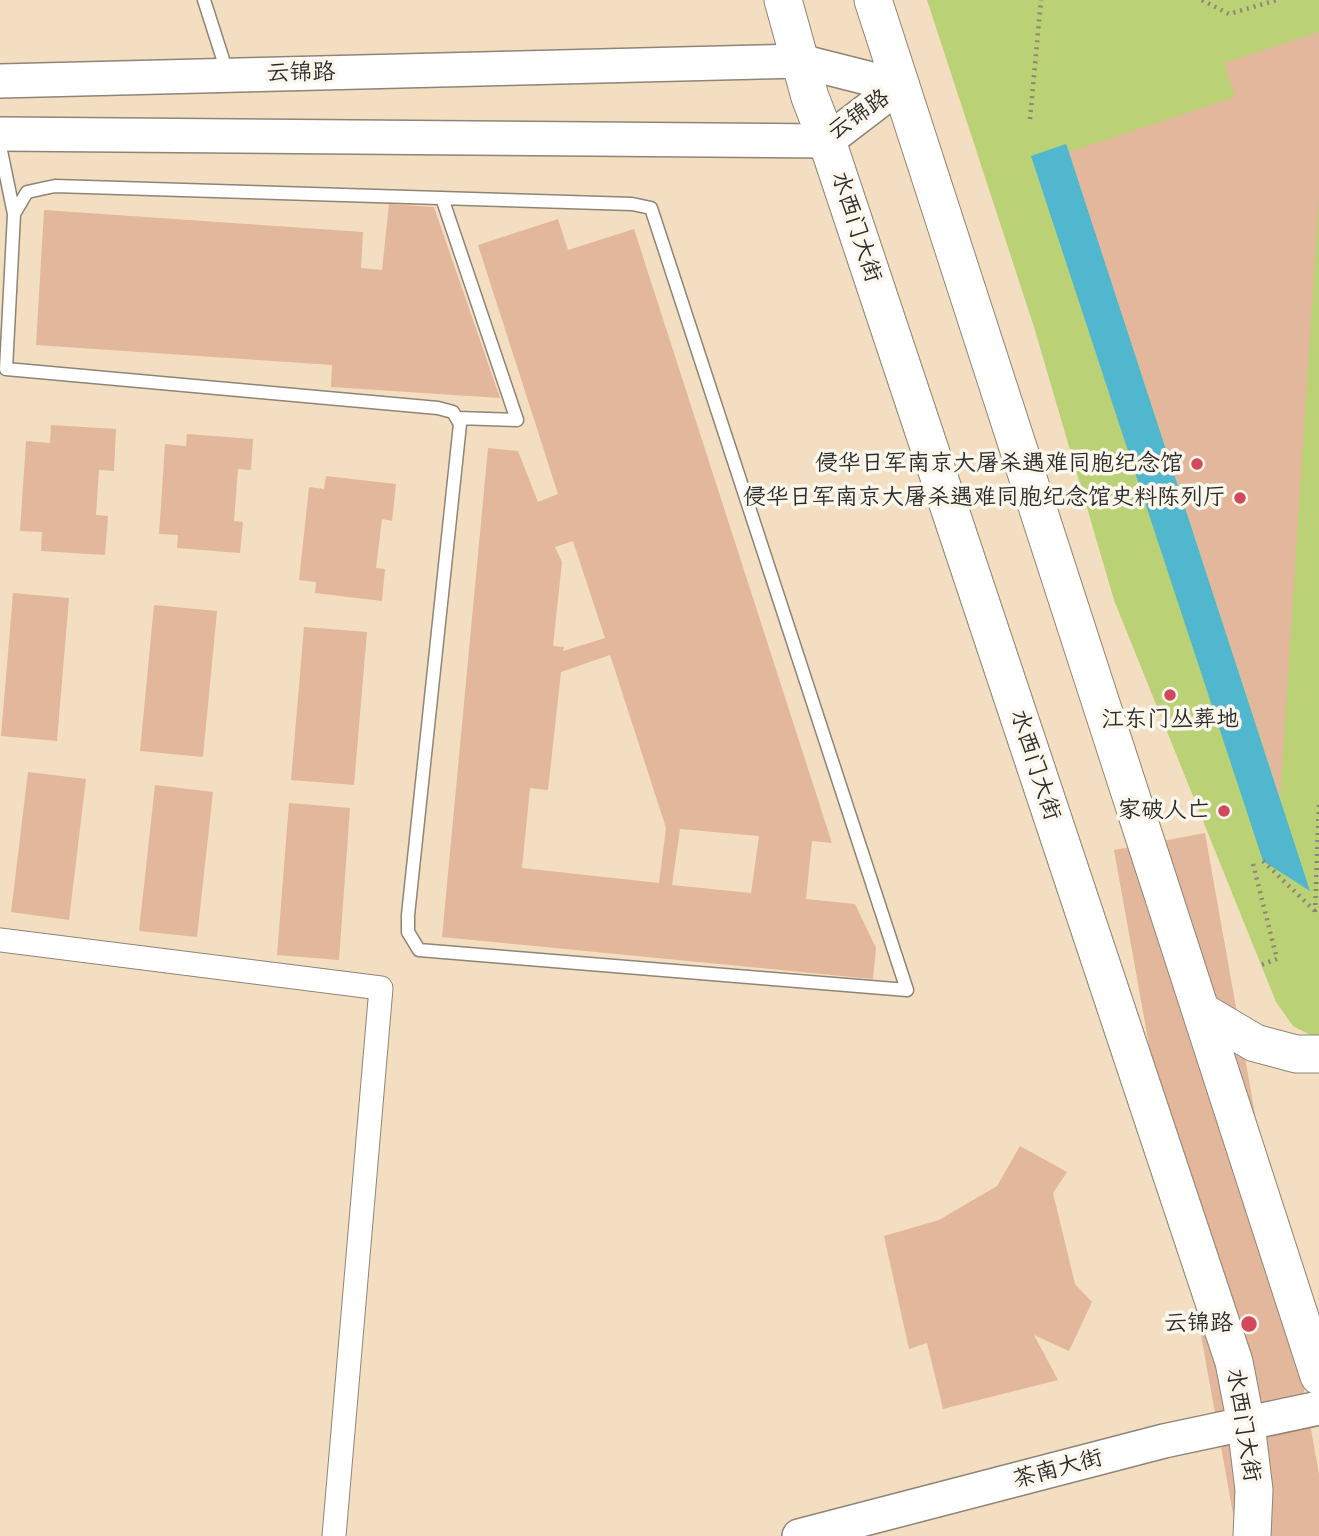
<!DOCTYPE html>
<meta charset="utf-8">
<style>
body{margin:0}
canvas{display:block;background:#f3dec1}
</style>
<canvas width="1319" height="1536"></canvas>
<script>
const g = document.querySelector('canvas').getContext('2d');
g.lineJoin = 'round';
function paint(path, color) { g.fillStyle = color; g.fill(path, 'evenodd'); }
const poly = rows => new Path2D(rows.map(r => 'M' + r).join(''));
function stroke(path, color, width, dash) { g.strokeStyle = color; g.lineWidth = width; g.lineCap = dash ? 'butt' : 'round'; g.setLineDash(dash || []); g.stroke(path); }
function drawText(font, color, halo, rows, align = 'center') {
  g.font = font + ' "Playpen Sans","LXGW WenKai TC",sans-serif'; g.lineWidth = 7; g.setLineDash([]); g.textBaseline = 'middle'; g.strokeStyle = halo; g.fillStyle = color; for (const [text, x, y, turn = 0] of rows) {
    g.save(); g.translate(x, y); g.rotate((+turn || 0) * Math.PI / 180); g.textAlign = isNaN(turn) ? turn : align; if (halo) g.strokeText(text, 0, 0); g.fillText(text, 0, 0); g.restore();
  }
}
const green = poly([
 [927,0,1319,0,1319,1036,1314,1037,1293,1026,1276,1002,1114,600,1034,327]
]);
const water = poly([
 [1066,144,1069,152,1310,891,1263,861,1031,156]
]);
const building = poly([
 [1319,32,1319,197,1280,798,1069,152,1235,97,1224,63],
 [389,204,434,207,500,398,331,387,332,365,36,345,44,210,363,232,361,268,382,270],
 [558,219,568,250,634,229,832,843,812,841,806,899,855,904,876,948,873,979,442,937,488,448,518,451,538,502,558,494,478,245],
 [573,541,605,638,563,651,564,647,553,646,562,562,555,547],
 [610,655,666,828,659,883,522,868,530,788,548,790,561,672],
 [680,829,759,836,751,893,672,885],
 [51,425,116,429,114,471,99,470,96,515,108,516,105,555,41,551,42,532,20,531,26,441,50,443],
 [187,434,253,439,251,470,238,469,234,521,243,522,240,553,177,548,178,535,159,534,165,444,186,446],
 [326,476,396,484,392,521,382,519,376,568,385,569,382,601,315,593,316,582,299,580,309,487,324,489],
 [13,593,69,598,57,741,1,736],
 [154,605,217,611,203,757,140,751],
 [304,627,367,632,354,785,291,780],
 [28,772,86,779,69,920,11,912],
 [155,785,213,792,197,937,139,931],
 [289,803,350,808,339,960,277,955],
 [1205,833,1319,1474,1319,1536,1237,1536,1114,850],
 [1020,1146,1067,1172,1053,1193,1075,1284,1092,1302,1069,1351,1034,1335,1058,1380,943,1409,927,1343,909,1349,884,1236,939,1220,997,1186]
]);
const path = poly([
 [1202,0,1229,14,1277,0],
 [1030,119,1041,0],
 [1263,861,1315,911],
 [1253,864,1277,959,1261,965],
 [1315,912,1319,803]
]);
const lane = poly([
 [204,0,228,75],
 [0,146,14,214],
 [55,186,632,204,651,208,907,990,419,950,408,932,408,915,460,424,453,412,438,408,6,369,14,214,27,192,55,186],
 [442,198,517,420,457,418]
]);
const street = poly([
 [0,940,381,988,334,1536]
]);
const secondary = poly([
 [0,81,800,61,899,86],
 [0,134,827,141,899,86],
 [799,1536,1164,1441,1319,1408]
]);
const primary = poly([
 [783,0,810,97,827,141,1234,1362,1246,1424,1254,1490,1252,1536],
 [873,0,1319,1376],
 [1201,1011,1255,1043,1296,1054,1319,1054]
]);
const markers = [
 [1197,464,7,"#d1495b"],
 [1240,498,7,"#d1495b"],
 [1170,695,7,"#d1495b"],
 [1224,811,7,"#d1495b"],
 [1249,1324,9,"#d1495b"]
];
const streetNames = [
 ["云锦路",301,73,-1],
 ["云锦路",859,115,-35],
 ["水西门大街",856,227,72],
 ["水西门大街",1035,765,72],
 ["水西门大街",1243,1425,81],
 ["茶南大街",1058,1469,-15]
];
const poiNames = [
 ["侵华日军南京大屠杀遇难同胞纪念馆",1183,464],
 ["侵华日军南京大屠杀遇难同胞纪念馆史料陈列厅",1226,498],
 ["江东门丛葬地",1170,720,"center"],
 ["家破人亡",1210,811],
 ["云锦路",1233,1324]
];
paint(green, '#bad175');
paint(water, '#51b7cf');
paint(building, '#e3b79b');
stroke(lane, '#8f8476', 15);
stroke(street, '#8f8476', 25);
stroke(secondary, '#8f8476', 36);
stroke(primary, '#8f8476', 39);
stroke(path, '#8f8476', 4.5, [2, 5]);
stroke(lane, '#fff', 12);
stroke(street, '#fff', 23);
stroke(secondary, '#fff', 33);
stroke(primary, '#fff', 37);
for (const [x, y, r, color] of markers) { const dot = new Path2D(); dot.arc(x, y, r, 0, 2 * Math.PI); g.fillStyle = color; g.fill(dot); stroke(dot, '#fbf7ec', 2.5); }
drawText('23px', '#2b2b2b', '#fbf7ec', streetNames);
drawText('23px', '#2b2b2b', '#fbf7ec', poiNames, 'right');
</script>
